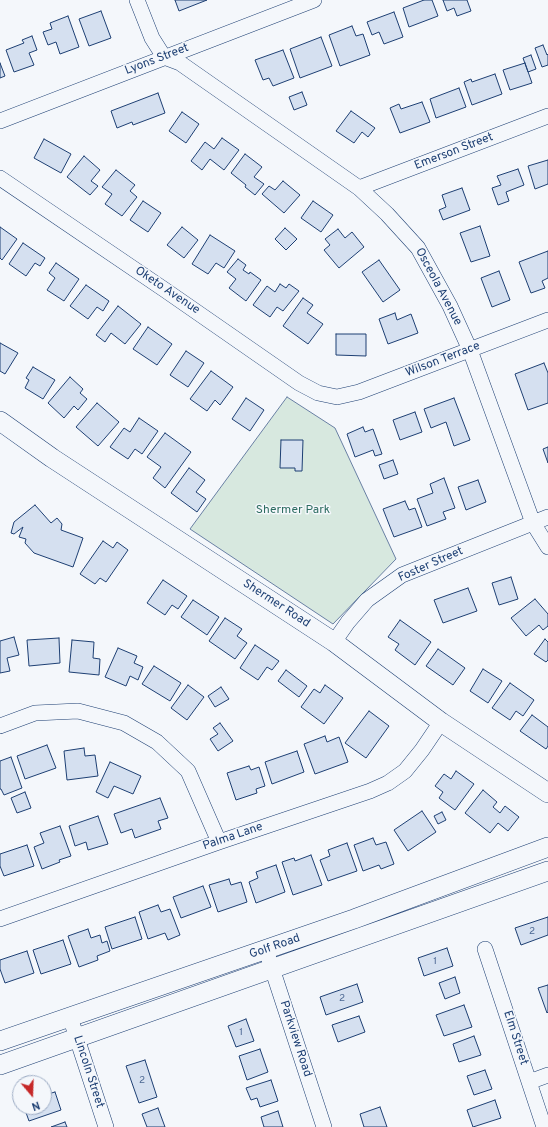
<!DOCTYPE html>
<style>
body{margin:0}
#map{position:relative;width:548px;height:1127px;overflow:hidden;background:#f4f7fb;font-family:Overpass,sans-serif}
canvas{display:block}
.north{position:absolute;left:12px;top:1075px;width:40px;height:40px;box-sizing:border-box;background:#f4f7fb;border:1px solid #9eadc5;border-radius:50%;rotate:161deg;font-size:11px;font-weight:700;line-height:16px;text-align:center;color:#1d3f73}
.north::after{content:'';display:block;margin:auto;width:14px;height:18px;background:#c62828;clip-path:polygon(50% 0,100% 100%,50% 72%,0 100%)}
</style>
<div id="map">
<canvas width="548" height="1127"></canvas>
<div class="north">N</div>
</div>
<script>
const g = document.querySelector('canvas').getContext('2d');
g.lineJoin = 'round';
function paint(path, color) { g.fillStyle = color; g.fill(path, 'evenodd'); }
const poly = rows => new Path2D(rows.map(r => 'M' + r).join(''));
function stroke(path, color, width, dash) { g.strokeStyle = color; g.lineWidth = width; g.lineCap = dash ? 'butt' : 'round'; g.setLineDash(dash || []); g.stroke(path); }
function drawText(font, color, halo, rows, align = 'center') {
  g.font = font + ' Overpass,sans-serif'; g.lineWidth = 3; g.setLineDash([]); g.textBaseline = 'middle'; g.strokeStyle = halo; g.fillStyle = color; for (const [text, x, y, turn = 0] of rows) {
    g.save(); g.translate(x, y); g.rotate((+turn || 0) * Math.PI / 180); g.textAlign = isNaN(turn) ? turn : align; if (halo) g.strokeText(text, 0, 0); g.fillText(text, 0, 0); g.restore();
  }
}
const green = poly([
 [287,397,335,428,396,559,333,624,190,529,287,397]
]);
const building = poly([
 [175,0,207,0,179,11,175,0],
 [424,0,432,0,438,16,409,27,403,8,424,0],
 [443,0,467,0,471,11,457,16,454,8,447,11,443,0],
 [101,11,111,38,89,46,79,19,101,11],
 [394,12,403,37,384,44,379,32,372,35,367,22,394,12],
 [68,16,79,47,60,54,56,42,48,45,43,32,52,29,50,23,68,16],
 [352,26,356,36,363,34,370,55,340,66,329,35,352,26],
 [32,36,37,50,29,53,34,65,14,72,6,50,24,43,22,40,32,36],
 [321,37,332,66,300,78,290,49,321,37],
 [543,45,547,55,548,54,548,65,542,67,535,48,543,45],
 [283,50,294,78,273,86,269,78,263,80,255,60,283,50],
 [531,55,536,69,528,72,523,58,531,55],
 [0,63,5,76,0,78,0,63],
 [525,63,532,83,510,90,503,70,525,63],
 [495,74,502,94,472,105,464,82,471,79,472,82,495,74],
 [459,88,466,107,436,118,430,99,459,88],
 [302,92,307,105,294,110,289,97,302,92],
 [158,93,165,113,133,125,132,122,117,128,111,111,158,93],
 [422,102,430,122,400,133,390,108,399,104,401,109,422,102],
 [351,111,375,128,368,137,362,132,354,143,336,131,351,111],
 [182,112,199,124,186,143,169,131,182,112],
 [222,138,239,150,224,170,210,159,202,170,191,161,205,142,214,149,222,138],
 [44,139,71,154,61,173,34,158,44,139],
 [245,154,262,167,254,177,264,184,255,195,245,187,246,185,231,173,245,154],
 [84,156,100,170,91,181,98,186,90,195,67,177,84,156],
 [548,160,548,184,535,189,528,166,548,160],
 [518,169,524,185,506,192,509,201,498,205,492,188,501,185,497,176,518,169],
 [116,170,135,185,130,191,137,197,122,216,105,204,112,194,102,187,116,170],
 [283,181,300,195,284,213,262,194,269,186,275,190,283,181],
 [462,188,470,210,443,220,439,210,446,207,442,195,462,188],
 [143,201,161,213,148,232,130,220,143,201],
 [313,201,333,215,321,232,301,218,313,201],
 [480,226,490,256,471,262,460,233,480,226],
 [0,227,17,239,2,260,0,258,0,227],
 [182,227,198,240,184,258,167,245,182,227],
 [285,228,297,239,286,250,275,239,285,228],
 [338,229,345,238,352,232,364,247,339,268,324,250,330,245,325,239,338,229],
 [210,235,235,251,224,268,216,263,208,274,192,264,210,235],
 [23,243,45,258,40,266,35,263,26,276,9,264,23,243],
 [548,251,548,278,542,281,545,288,531,293,519,262,548,251],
 [238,259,246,265,243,270,249,274,250,272,261,280,246,301,229,288,236,279,227,272,238,259],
 [379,260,400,290,383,302,362,272,379,260],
 [56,263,79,279,64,301,47,290,55,278,49,273,56,263],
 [499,271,510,300,492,307,481,278,499,271],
 [280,284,286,288,289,284,299,291,283,311,277,307,270,317,253,305,267,286,275,292,280,284],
 [86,285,109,301,103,311,97,307,88,319,70,306,86,285],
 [303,298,313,305,307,313,323,324,308,344,283,326,303,298],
 [118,306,141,324,125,344,111,333,105,342,96,335,118,306],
 [395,313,397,320,411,314,418,333,388,344,379,319,395,313],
 [148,327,172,344,157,365,133,349,148,327],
 [336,334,366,334,366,356,336,355,336,334],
 [0,343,18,353,5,374,0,371,0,343],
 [186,351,204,363,188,387,170,375,186,351],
 [544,363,548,373,548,403,528,410,515,374,544,363],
 [33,367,55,380,43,399,25,388,29,380,26,378,33,367],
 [211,371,233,387,220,405,215,400,207,411,190,399,211,371],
 [70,377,83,389,80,393,87,399,78,410,74,406,64,418,48,403,70,377],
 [246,398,264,410,250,431,232,419,246,398],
 [454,398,470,440,454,446,446,422,431,428,424,409,454,398],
 [97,403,119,422,98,446,76,427,97,403],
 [415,412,422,432,400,440,393,420,415,412],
 [139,418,158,431,142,454,135,449,128,459,110,447,124,428,130,432,139,418],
 [363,427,365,432,373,429,382,454,375,456,373,450,355,457,347,434,363,427],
 [165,433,191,452,165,488,153,478,161,467,147,457,165,433],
 [281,440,303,440,302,471,295,471,295,468,280,468,281,440],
 [548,447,548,463,543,449,548,447],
 [393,460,398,474,384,479,379,465,393,460],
 [189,468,205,480,196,492,206,499,197,512,171,493,189,468],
 [444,478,455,508,443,512,446,519,427,526,417,499,433,493,430,484,444,478],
 [478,480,486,502,466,510,458,487,478,480],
 [405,501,409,510,415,508,422,527,394,537,383,509,405,501],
 [35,505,51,523,57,518,62,524,61,530,83,538,73,567,34,553,25,543,26,539,19,537,23,527,14,534,11,533,14,522,35,505],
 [103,541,113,548,117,542,128,550,106,582,100,578,95,584,80,574,103,541],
 [511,577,518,599,499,605,492,583,511,577],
 [163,580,187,596,178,609,172,605,165,615,147,603,163,580],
 [468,588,477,611,443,623,434,600,468,588],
 [535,599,548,614,548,626,543,630,539,625,526,636,511,618,535,599],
 [193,600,219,617,207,635,181,617,193,600],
 [225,618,242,629,237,636,247,643,235,659,209,641,225,618],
 [400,620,431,642,415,665,395,650,399,644,388,637,400,620],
 [14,637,19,655,7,658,10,671,0,673,0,641,14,637],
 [59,638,60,663,29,666,27,640,59,638],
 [545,639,548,642,548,660,546,662,534,654,545,639],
 [72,640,94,642,93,658,100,659,99,675,69,672,72,640],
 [255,645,279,661,272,670,267,667,258,680,240,668,255,645],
 [118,648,137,656,134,663,143,667,138,680,130,676,126,686,105,677,118,648],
 [438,649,465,668,453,685,426,666,438,649],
 [154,666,181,683,170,701,142,684,154,666],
 [483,669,502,681,488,703,470,691,483,669],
 [286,670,307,686,299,697,278,681,286,670],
 [510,683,534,700,523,716,516,711,510,720,492,708,510,683],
 [188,685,204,697,187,720,171,708,188,685],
 [325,685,343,698,324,724,301,707,314,689,320,693,325,685],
 [221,687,229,699,215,707,208,696,221,687],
 [369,711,389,726,366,758,345,743,369,711],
 [532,715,548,727,548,746,546,749,520,731,532,715],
 [220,723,233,741,218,751,210,739,218,734,213,728,220,723],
 [325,736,327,742,339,737,348,762,315,774,304,744,325,736],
 [47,745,56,768,25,779,17,756,47,745],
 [84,748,85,756,95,755,98,776,67,780,64,751,84,748],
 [297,751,304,772,272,784,265,762,297,751],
 [11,757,22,788,4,795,1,789,0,789,0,761,11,757],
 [110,762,141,776,133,794,114,786,108,798,96,792,110,762],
 [249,766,251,770,259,767,265,786,256,789,257,793,236,800,227,773,249,766],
 [456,771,474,784,455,810,439,798,443,792,435,786,444,774,451,779,456,771],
 [483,790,497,802,493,807,500,813,505,806,519,817,508,831,498,823,490,833,465,813,483,790],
 [25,792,31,808,17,813,11,798,25,792],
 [160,798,168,818,158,821,161,829,135,838,132,829,121,833,114,814,160,798],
 [422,811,436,832,408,851,394,830,422,811],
 [442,812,446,820,438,824,434,816,442,812],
 [98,816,108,844,88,850,86,842,75,846,69,826,98,816],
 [60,826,71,856,59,860,60,862,42,869,34,847,44,843,40,833,60,826],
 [373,838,376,845,386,842,394,864,381,869,379,865,363,871,354,845,373,838],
 [347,843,357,871,328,881,320,860,330,856,328,850,347,843],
 [27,845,34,866,4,876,0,866,0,854,27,845],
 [311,855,322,885,293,895,282,862,294,858,295,861,311,855],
 [276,865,285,892,256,903,249,882,258,878,256,872,276,865],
 [229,879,231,885,241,882,247,902,218,912,209,885,229,879],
 [203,886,211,907,181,918,173,897,203,886],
 [158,905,161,912,170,909,180,935,168,940,165,933,148,939,139,912,158,905],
 [135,917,142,939,112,949,105,927,135,917],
 [548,917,548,935,521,945,515,928,548,917],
 [88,929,91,938,100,935,102,943,107,941,110,951,97,956,98,960,79,967,68,936,88,929],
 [63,940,71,964,41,974,33,950,63,940],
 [447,948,453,966,424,976,418,958,447,948],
 [27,951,34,973,5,983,0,969,0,960,27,951],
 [455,977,460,993,445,999,439,983,455,977],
 [357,984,363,1002,326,1015,320,997,357,984],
 [548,985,548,1012,547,1013,538,988,548,985],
 [464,1005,472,1027,444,1036,436,1015,464,1005],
 [359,1016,365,1032,338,1042,332,1025,359,1016],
 [246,1019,254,1041,236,1047,228,1026,246,1019],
 [474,1036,481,1055,459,1062,453,1044,474,1036],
 [260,1049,268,1072,247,1080,239,1056,260,1049],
 [145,1060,157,1097,139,1103,126,1066,145,1060],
 [485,1070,492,1089,474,1095,467,1076,485,1070],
 [271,1080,278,1101,260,1107,257,1098,251,1100,246,1088,271,1080],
 [55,1092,61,1110,29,1121,24,1107,44,1107,44,1095,55,1092],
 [495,1100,501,1118,473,1127,467,1110,495,1100],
 [380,1107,387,1127,364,1127,360,1114,380,1107],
 [158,1108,165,1127,147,1127,142,1114,158,1108],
 [278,1111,283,1127,264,1127,261,1117,278,1111],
 [65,1122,67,1127,51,1127,65,1122]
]);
const minor = poly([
 [137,0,152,38,164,57,180,63,359,188,387,214,418,248,450,306,470,350,533,523,548,547],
 [0,121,314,0],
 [0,178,165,290,299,383,318,393,337,397,359,392,548,320],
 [359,188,548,116],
 [334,642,348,622,367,600,402,575,548,517],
 [0,726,35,713,78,711,124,723,157,742,188,771,219,842],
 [0,919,219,842,370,791,388,783,405,771,422,750,441,722],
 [485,949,544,1127],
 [266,950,324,1127],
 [70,1017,106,1127],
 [529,1082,548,1075]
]);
const major = poly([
 [0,421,52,458,334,642,441,722,548,793],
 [0,1041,354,919,548,847],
 [0,1065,548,871]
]);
const numberNames = [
 ["2",532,932],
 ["1",435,962],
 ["2",342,999],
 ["1",241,1033],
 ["2",142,1081]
];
const streetNames = [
 ["Lyons Street",157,60,-21],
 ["Emerson Street",454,152,-21],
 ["Osceola Avenue",438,287,62],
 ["Oketo Avenue",167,291,34],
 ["Wilson Terrace",443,360,-21],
 ["Foster Street",431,565,-24],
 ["Shermer Road",276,604,33],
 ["Palma Lane",233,837,-19],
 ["Golf Road",275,947,-19],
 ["Elm Street",515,1038,72],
 ["Parkview Road",295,1039,72],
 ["Lincoln Street",88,1072,72]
];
const parkNames = [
 ["Shermer Park",293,511]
];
paint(green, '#d7e8df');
stroke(green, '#687fa3', 1);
paint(building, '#d5e0f0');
stroke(building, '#1d3f73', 1);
stroke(minor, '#1d3f73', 16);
stroke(major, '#1d3f73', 20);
stroke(minor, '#f4f7fb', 15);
stroke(major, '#f4f7fb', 19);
drawText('10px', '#4b6792', null, numberNames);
drawText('12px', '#1d3f73', '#f4f7fb', streetNames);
drawText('12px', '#2c6c60', '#f4f7fb', parkNames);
</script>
